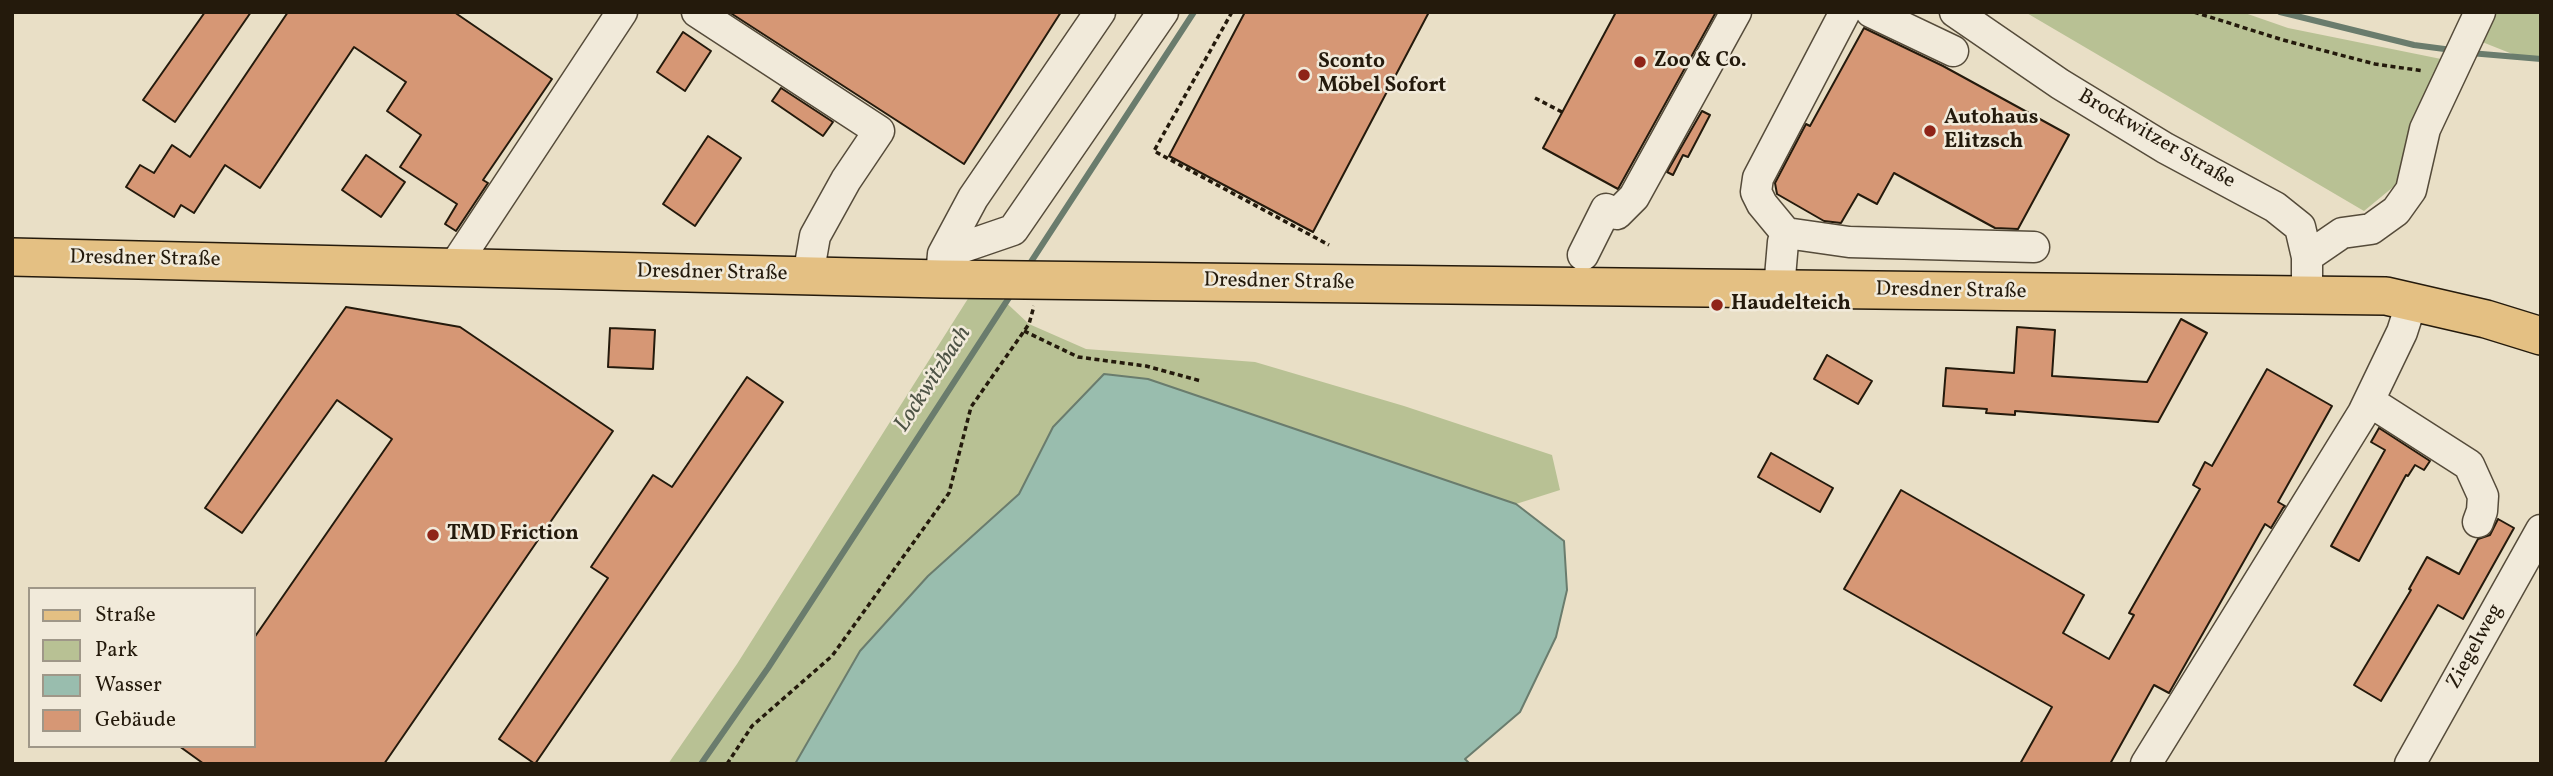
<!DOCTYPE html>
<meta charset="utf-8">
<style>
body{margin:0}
#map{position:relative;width:2553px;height:776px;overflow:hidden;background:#e9dfc6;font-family:Vollkorn,serif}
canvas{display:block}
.frame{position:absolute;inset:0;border:14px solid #241a0c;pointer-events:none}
.legend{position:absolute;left:28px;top:587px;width:228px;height:161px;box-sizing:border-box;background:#f1eada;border:2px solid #9f9788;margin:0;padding:9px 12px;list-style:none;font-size:21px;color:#241a0c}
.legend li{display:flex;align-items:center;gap:14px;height:35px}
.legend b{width:35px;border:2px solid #9f9788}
</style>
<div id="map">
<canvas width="2553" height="776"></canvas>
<div class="frame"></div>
<ul class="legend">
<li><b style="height:9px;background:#e4c083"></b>Straße</li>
<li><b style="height:19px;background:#b8c194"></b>Park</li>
<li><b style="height:19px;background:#99bdae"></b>Wasser</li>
<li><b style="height:19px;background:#d69775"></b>Gebäude</li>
</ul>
</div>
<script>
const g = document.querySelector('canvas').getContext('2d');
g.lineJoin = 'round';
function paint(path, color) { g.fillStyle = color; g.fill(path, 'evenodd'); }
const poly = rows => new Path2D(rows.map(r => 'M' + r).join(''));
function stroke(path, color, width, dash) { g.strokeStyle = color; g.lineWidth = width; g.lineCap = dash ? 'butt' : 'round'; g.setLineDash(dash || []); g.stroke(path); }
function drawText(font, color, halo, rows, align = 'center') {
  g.font = font + ' Vollkorn,serif'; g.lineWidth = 5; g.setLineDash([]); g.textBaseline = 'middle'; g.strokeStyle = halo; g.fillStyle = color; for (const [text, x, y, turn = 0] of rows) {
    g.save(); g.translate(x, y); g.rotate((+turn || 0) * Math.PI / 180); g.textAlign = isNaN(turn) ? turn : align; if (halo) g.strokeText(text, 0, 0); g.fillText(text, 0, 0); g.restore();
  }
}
const green = poly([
 [2025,12,2242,12,2288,28,2456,62,2398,183,2364,211],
 [2467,12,2541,12,2541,59,2525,59,2457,32],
 [999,296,1029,324,1086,349,1255,362,1404,406,1552,455,1560,490,1516,504,1148,379,1053,427,1019,494,928,576,860,651,795,764,668,764,737,664,969,297]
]);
const water = poly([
 [1104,374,1148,379,1516,504,1564,541,1567,590,1556,637,1520,712,1465,759,1470,764,795,764,860,651,928,576,1019,494,1053,427,1104,374]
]);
const stream = poly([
 [2280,12,2414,45,2452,50],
 [2470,53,2541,59],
 [1027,268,1194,12],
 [701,764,768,668,1012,293]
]);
const building = poly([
 [205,12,251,12,175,122,143,100,205,12],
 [288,12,454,12,552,79,483,180,488,183,456,231,445,224,457,204,400,167,421,135,387,111,406,82,354,47,260,188,225,165,194,213,181,205,174,217,126,187,140,165,154,173,172,145,190,157,288,12],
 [729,12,1061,12,964,164,729,12],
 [1245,12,1429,12,1313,232,1169,156,1245,12],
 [1616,12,1716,12,1618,189,1543,148,1616,12],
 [1864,28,1943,66,2069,135,2018,229,1995,228,1894,173,1877,204,1858,194,1841,223,1824,221,1777,194,1775,183,1806,124,1810,126,1864,28],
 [683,32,711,51,685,91,657,72,683,32],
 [781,88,833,122,823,136,772,101,781,88],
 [1702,111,1710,115,1688,157,1683,155,1673,175,1667,172,1702,111],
 [708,136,741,158,695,226,663,204,708,136],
 [366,155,405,182,381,217,342,190,366,155],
 [346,307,460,327,613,431,384,764,204,764,179,746,254,746,254,638,392,439,337,400,242,533,205,508,346,307],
 [2181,319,2207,333,2158,422,2015,411,2015,415,1986,413,1987,409,1943,406,1946,368,2014,373,2017,327,2055,330,2052,376,2147,382,2181,319],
 [610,328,655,330,653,369,608,367,610,328],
 [1827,355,1872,381,1858,404,1814,379,1827,355],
 [2267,369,2332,406,2278,502,2285,506,2283,508,2271,528,2265,524,2169,693,2154,685,2110,764,2020,764,2052,707,1844,589,1901,490,2084,595,2063,633,2109,659,2134,615,2129,613,2200,489,2193,485,2205,462,2212,466,2267,369],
 [747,377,783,402,535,764,499,739,608,578,591,567,653,475,672,487,747,377],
 [2379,428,2430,461,2424,470,2415,465,2408,476,2406,475,2359,561,2331,546,2385,450,2371,442,2379,428],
 [1771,453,1833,488,1820,512,1758,477,1771,453],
 [2498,519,2514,528,2463,619,2438,605,2381,701,2354,685,2411,590,2409,589,2427,557,2459,574,2478,539,2490,535,2498,519]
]);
const path = poly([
 [1232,12,1154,151,1329,245],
 [2194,12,2283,40,2375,64,2424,71],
 [1535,98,1562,112],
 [1024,331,1078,357,1146,366,1201,381],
 [727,764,752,726,832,656,949,493,971,407,1029,324,1034,306]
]);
const minor = poly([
 [697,12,879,131,846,180,815,236,808,276],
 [1871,12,1953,51],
 [1955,12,2060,84,2165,148,2275,207,2300,227,2307,257,2307,295],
 [1786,233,1849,242,2034,247],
 [943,254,1013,230,1163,12],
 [1583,255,1606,209,1617,214,1634,197,1736,12],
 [2307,257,2342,233,2371,229,2396,211,2411,190,2425,129,2480,12],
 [942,265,943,254,973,198,1100,12],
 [453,268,622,12],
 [1779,289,1783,242,1786,233,1762,204,1756,192,1758,178,1845,12],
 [2369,401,2469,465,2483,496,2482,511,2478,522],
 [2146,764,2363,413,2402,332,2412,301],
 [2410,764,2541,530]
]);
const major = poly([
 [12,257,941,279,2386,296,2486,319,2541,336]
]);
const markers = [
 [1640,62,7,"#8f2418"],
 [1304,75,7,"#8f2418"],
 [1930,131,7,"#8f2418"],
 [1717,305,7,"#8f2418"],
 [433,535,7,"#8f2418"]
];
const poiNames = [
 ["Zoo & Co.",1654,62],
 ["Sconto",1318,63],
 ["Möbel Sofort",1318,87],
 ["Autohaus",1944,119],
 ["Elitzsch",1944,143],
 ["Haudelteich",1731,305],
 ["TMD Friction",447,535]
];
const streetNames = [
 ["Brockwitzer Straße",2156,140,30],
 ["Dresdner Straße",145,260,1],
 ["Dresdner Straße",712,274,1],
 ["Dresdner Straße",1279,283,1],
 ["Dresdner Straße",1951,292,1],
 ["Ziegelweg",2476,647,-61]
];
const waterNames = [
 ["Lockwitzbach",934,380,-57]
];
paint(green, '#b8c194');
paint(water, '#99bdae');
stroke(water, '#6a7c6d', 2);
stroke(stream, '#6a7c6d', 6);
paint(building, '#d69775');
stroke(building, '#241a0c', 2);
stroke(minor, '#554b3a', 33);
stroke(major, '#241a0c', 40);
stroke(path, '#241a0c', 3.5, [5, 3.5]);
stroke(minor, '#f1eada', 30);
stroke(major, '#e4c083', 37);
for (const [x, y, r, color] of markers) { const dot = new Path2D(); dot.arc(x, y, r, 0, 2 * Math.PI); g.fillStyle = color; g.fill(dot); stroke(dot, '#f1eada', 2.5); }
drawText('bold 21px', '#241a0c', '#f1eada', poiNames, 'left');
drawText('21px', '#241a0c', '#f1eada', streetNames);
drawText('italic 23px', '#4d5345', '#f1eada', waterNames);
</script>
